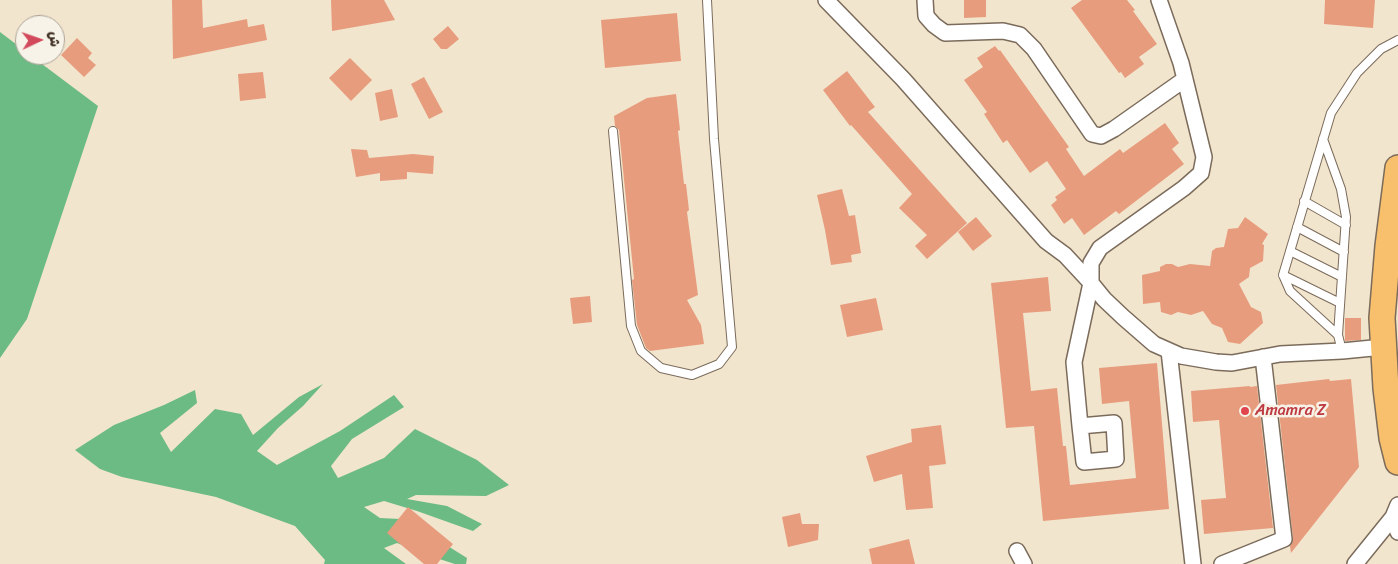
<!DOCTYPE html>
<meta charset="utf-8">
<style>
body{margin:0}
#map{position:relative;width:1398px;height:564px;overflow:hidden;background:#f2e5cd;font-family:Sriracha,"Playpen Sans Arabic",sans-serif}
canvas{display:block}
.north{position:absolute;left:15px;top:15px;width:50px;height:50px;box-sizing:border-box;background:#f7f3e8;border:1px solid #aca397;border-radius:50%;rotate:87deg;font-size:14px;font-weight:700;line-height:20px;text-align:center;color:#3b2a1e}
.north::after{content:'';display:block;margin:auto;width:18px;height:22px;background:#d1495b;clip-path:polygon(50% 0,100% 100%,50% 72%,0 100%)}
</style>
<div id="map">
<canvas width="1398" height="564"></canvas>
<div class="north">ش</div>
</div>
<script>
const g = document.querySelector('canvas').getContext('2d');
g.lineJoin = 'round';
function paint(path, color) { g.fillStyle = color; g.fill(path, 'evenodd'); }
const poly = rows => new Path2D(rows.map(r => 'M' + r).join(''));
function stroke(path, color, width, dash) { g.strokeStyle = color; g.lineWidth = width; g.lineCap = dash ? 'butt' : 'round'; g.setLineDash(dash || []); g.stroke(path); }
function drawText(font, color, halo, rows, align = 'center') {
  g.font = font + ' Sriracha,sans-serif'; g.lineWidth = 5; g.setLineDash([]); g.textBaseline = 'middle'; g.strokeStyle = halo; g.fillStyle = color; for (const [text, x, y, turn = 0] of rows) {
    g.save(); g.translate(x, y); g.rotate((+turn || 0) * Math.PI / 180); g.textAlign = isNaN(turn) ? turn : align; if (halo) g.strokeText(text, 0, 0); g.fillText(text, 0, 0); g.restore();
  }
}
const forest = poly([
 [0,32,25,51,25,55,30,55,98,106,27,319,0,358],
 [323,384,303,406,278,428,257,451,277,465,340,431,394,395,404,407,352,439,331,466,338,478,384,458,415,429,477,460,509,485,486,496,416,495,407,499,447,506,482,524,473,531,417,511,384,501,364,507,380,518,400,519,443,543,467,558,466,564,455,564,433,557,397,543,384,548,406,564,324,564,325,560,295,526,216,497,122,477,100,469,75,450,114,425,164,405,195,390,197,403,160,433,171,452,215,409,241,414,253,435,299,397]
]);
const building = poly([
 [172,0,202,0,203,28,247,19,248,27,264,24,267,40,173,59],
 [331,0,384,0,395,20,332,31],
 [964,0,986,0,986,17,964,18],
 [1082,0,1127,0,1135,10,1133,11,1157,44,1139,57,1144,64,1125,78,1121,72,1119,73,1071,8],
 [1325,0,1375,0,1373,28,1324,24],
 [677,13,681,61,605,68,601,20],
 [448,26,459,39,447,49,441,49,433,39],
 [77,38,92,53,88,58,96,65,84,77,61,55],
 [995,46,999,51,1000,50,1069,147,1066,149,1084,176,1120,149,1123,153,1165,123,1179,143,1172,149,1184,164,1119,214,1116,211,1084,235,1072,218,1064,224,1051,205,1057,200,1055,197,1066,189,1047,161,1030,173,1007,140,1003,143,984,114,987,112,964,80,983,67,977,58],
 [350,58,372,80,351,101,329,78],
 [847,71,875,107,868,112,967,223,927,259,915,246,927,235,899,208,912,194,851,125,850,126,823,90],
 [263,72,266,98,240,101,238,74],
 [424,77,443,112,429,119,411,84],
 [392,89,398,117,380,121,375,93],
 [676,94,680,130,678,131,684,184,686,184,689,210,687,212,698,295,687,300,701,325,704,344,650,351,646,348,637,325,632,280,634,279,619,130,615,126,614,116,647,98],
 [351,149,367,150,369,158,413,154,434,156,433,174,407,172,407,179,380,181,380,173,356,177],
 [842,189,849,216,855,215,861,253,851,255,852,262,831,265,825,230,817,195],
 [976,217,992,236,973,251,958,232],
 [1245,217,1268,234,1262,244,1264,245,1263,261,1250,268,1249,277,1239,284,1251,307,1261,312,1263,323,1240,344,1228,342,1222,328,1212,324,1203,311,1191,315,1178,312,1171,315,1161,312,1160,302,1143,304,1142,275,1160,271,1160,267,1166,264,1172,264,1178,267,1190,264,1210,266,1212,251,1216,248,1224,247,1228,229,1238,228],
 [1048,277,1051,311,1023,313,1031,391,1057,388,1063,446,1066,446,1070,485,1136,478,1129,401,1102,404,1099,368,1157,363,1169,509,1043,521,1034,426,1006,428,991,283],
 [590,296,592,322,573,324,570,298],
 [876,298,883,330,847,337,840,305],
 [1345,318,1361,318,1361,340,1345,341],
 [1329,379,1330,381,1351,379,1359,467,1291,553,1290,546,1292,543,1293,538,1276,385],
 [1250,386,1250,387,1257,386,1273,528,1204,534,1201,500,1226,498,1219,420,1193,422,1191,391],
 [941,425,946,464,929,466,933,508,906,510,902,474,874,482,866,456,912,442,911,429],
 [408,507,453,544,437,564,424,564,387,533],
 [800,513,802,524,819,524,818,540,788,547,782,517],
 [909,539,915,564,872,564,869,549]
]);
const lane = poly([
 [613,131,631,326,641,351,661,368,692,375,719,364,732,347,714,139,707,0],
 [1323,139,1341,189,1346,217,1338,335],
 [1304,201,1346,225],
 [1297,227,1344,252],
 [1290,251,1342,277],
 [1283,275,1340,303],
 [1342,351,1338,335,1290,291,1283,275,1331,113,1357,73,1381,49,1398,40]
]);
const street = poly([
 [826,0,903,79,1046,241,1065,255,1091,283,1074,362,1080,426,1084,462,1116,459,1114,423,1080,426],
 [925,0,926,16,934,25,945,33,1003,31,1020,35,1034,49,1092,134,1101,136,1114,129,1185,79],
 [1159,0,1181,63,1204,157,1201,173,1184,188,1100,248,1091,263,1091,283,1104,299,1123,317,1154,344,1181,356,1216,362,1232,363,1280,354,1342,351,1383,347],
 [1169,351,1193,564],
 [1393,517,1398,532],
 [1017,551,1024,564],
 [1222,564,1284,539,1263,357],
 [1355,564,1393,517,1398,505]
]);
const primary = poly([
 [1398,168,1388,246,1382,318,1386,388,1392,438,1398,462]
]);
const markers = [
 [1245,411,5,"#e0444e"]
];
const healthNames = [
 ["Amamra Z",1255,411]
];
paint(forest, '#6cba84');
paint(building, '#e79c7e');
stroke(lane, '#7b6b5b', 10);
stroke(street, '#7b6b5b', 18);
stroke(primary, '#7b6b5b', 28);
stroke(lane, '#fff', 8);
stroke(street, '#fff', 15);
stroke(primary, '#f8bf6c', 25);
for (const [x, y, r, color] of markers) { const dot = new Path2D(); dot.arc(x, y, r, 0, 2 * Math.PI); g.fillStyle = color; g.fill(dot); stroke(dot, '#f7f3e8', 2); }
drawText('16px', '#be3a42', '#f7f3e8', healthNames, 'left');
</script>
